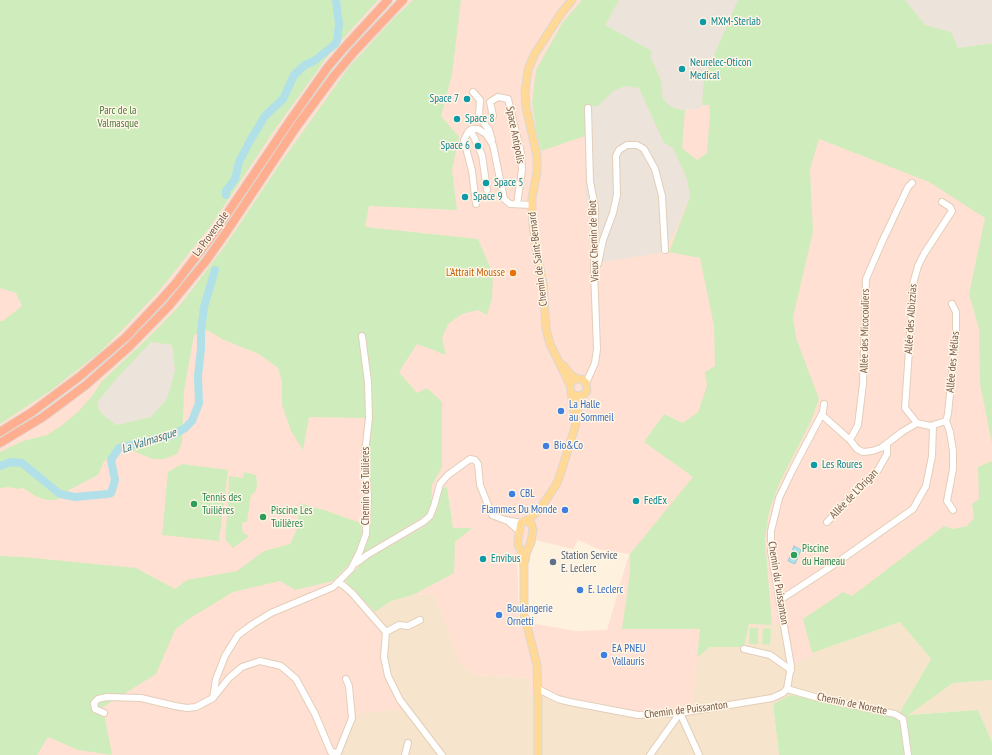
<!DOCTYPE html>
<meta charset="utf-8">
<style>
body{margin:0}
canvas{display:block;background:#fef2de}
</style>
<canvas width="992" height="755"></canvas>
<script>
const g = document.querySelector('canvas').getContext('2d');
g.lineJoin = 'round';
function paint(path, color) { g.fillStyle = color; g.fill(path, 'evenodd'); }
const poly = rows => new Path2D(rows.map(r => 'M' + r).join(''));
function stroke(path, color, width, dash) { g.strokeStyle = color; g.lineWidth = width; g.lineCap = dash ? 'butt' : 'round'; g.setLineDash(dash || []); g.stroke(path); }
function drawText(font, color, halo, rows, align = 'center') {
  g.font = font + ' "PT Sans Narrow",sans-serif'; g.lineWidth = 3; g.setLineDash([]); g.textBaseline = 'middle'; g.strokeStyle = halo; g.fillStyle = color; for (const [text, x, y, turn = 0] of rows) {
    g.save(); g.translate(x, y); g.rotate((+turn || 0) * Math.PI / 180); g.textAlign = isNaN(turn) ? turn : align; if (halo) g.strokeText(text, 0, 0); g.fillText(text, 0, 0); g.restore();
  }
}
const residential = poly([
 [992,461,812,653,900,622,931,659,897,717,773,704,779,755,37,755,375,612,391,601,413,595,434,594,461,663,475,675,530,678,529,694,566,703,645,718,691,714,697,658,710,647,744,647,749,624,772,625,767,555],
 [992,680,992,742,978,710,907,715,953,683]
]);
const commercial = poly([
 [0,0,963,0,992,192,992,586,827,643,815,653,792,666,783,624,701,629,691,714,645,718,566,703,529,694,530,678,475,675,461,664,434,594,413,595,391,601,375,612,378,624,386,632,385,665,408,709,359,713,337,755,0,755],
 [535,540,573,549,578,540,598,549,629,554,607,630,576,631,519,621,517,552,531,552]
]);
const industrial = poly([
 [619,0,738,0,704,79,702,105,699,109,680,110,670,106,663,99,661,80,650,56,605,25],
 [905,0,992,0,992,43,958,48,951,32,925,25],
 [625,86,639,88,664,143,673,148,687,179,690,197,667,248,659,253,591,264,590,228,585,191,586,136,585,105,598,106,613,91],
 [151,342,172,345,175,371,167,399,151,417,116,425,102,414,97,406,99,400,117,378]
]);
const green = poly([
 [0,0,378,0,330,53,273,132,210,227,159,291,125,327,100,352,53,389,0,424,0,321,3,321,22,306,16,293,0,288],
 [413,0,461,0,452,74,441,116,459,137,452,170,457,210,369,206,365,227,478,239,493,274,492,298,487,315,478,310,462,314,448,324,442,338,446,355,417,344,399,372,417,393,427,388,442,402,442,467,432,485,431,504,426,515,360,555,369,490,366,418,309,417,303,450,291,431,282,405,282,382,278,368,259,354,224,340,207,330,194,335,184,391,182,443,177,454,164,459,153,459,133,451,123,449,112,453,103,463,98,475,69,490,62,497,56,500,47,500,37,497,23,488,18,489,8,487,0,488,0,452,23,441,47,435,61,426,78,412,92,396,102,381,147,339,181,304,225,246,279,165,349,67,393,19],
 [151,342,172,345,175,371,167,399,151,417,116,425,102,414,97,406,99,400,117,378],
 [582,0,619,0,605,25,652,51,650,56,661,80,663,99,670,106,680,110,685,110,682,148,697,160,707,153,710,112,709,105,702,105,704,79,738,0,905,0,925,25,951,32,958,48,992,43,992,444,980,384,979,329,969,294,985,218,929,182,819,139,810,169,813,232,793,317,796,338,819,399,811,421,779,484,769,512,765,540,772,625,749,624,744,647,710,647,697,658,700,629,622,629,630,573,630,554,693,477,644,442,664,414,683,423,698,412,707,386,705,372,715,366,714,326,700,258,669,252,690,197,687,179,673,148,664,143,639,88,625,86,613,91,598,106,585,106,585,136,541,151,536,131,532,103,536,70,563,22],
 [992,461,992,680,953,683,908,715,978,710,992,742,992,755,779,755,773,704,791,695,897,717,931,659,900,622,812,653,803,619,843,592,852,596,944,526,953,529,967,526,974,518,972,504,979,499,978,467],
 [182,464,228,470,219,541,162,535,168,472],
 [244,472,256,475,257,483,256,491,251,495,247,522,243,522,242,527,243,533,249,536,233,548,225,539,228,503,229,476,243,478],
 [447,487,453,528,472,528,455,542,454,573,413,595,391,601,375,612,345,581,365,560,425,526,433,518,438,508,439,489],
 [299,503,327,511,361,523,362,536,351,562,333,581,295,590,280,581,233,592,187,620,175,630,156,674,103,707,112,755,78,750,48,737,37,755,0,755,0,556,23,557,136,568,175,589,187,580,237,571,264,551,290,544,297,529],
 [750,628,758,628,758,644,749,644],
 [763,628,771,629,770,645,762,644]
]);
const water = poly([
 [794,546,801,550,795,564,788,561,794,546]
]);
const river = poly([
 [226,195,226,191,235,179,239,162,250,141,265,116,283,99,294,75,305,65,314,61,334,45,337,41,339,24,336,0],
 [0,466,11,462,22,463,60,494,75,497,107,494,111,493,115,480,111,460,119,448,173,435,185,428,192,421,199,403,198,376,201,349,201,332,204,307,215,270]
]);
const minor = poly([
 [473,92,480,100,479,116,489,130,492,140],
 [493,116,490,102,498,97,508,99,521,153,522,170,517,204],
 [470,130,474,137,482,155,487,190],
 [476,204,472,171,464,140,468,132,472,129,478,129,486,134,493,145,504,199,510,204,532,205],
 [598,264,603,240,613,213,617,195,616,156,619,150,627,145,637,145,644,149,655,169,662,196,665,250],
 [586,383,595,363,597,349,594,270,595,208,590,181,588,108],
 [822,415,850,440,857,449,863,452,872,451,881,448,902,432,917,423,930,426,946,421],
 [946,421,948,414,956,334,956,312,952,304],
 [946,421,950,432,953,451,953,469,947,501,953,510],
 [917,423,905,408,912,307,913,284,918,266,924,254,952,211,950,207,942,202],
 [850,440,858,425,863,384,866,279,882,242,908,187,912,183],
 [508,521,519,531],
 [827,522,878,470,887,454,887,444],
 [356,563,367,555,423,522,430,516,434,506,440,484,448,475,470,459,475,460,478,464,480,485,492,515,505,520,521,523],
 [338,582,344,586,352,593,386,632],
 [780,600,835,564,913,509,926,486,932,456,933,426],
 [386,632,384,657,388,676,400,700,442,755],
 [386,632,399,625,408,626,420,620],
 [744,649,770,655,791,670],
 [538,689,558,699,570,702,638,715,680,713,772,698,783,693,787,689],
 [787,689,791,666,771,551,771,531,779,498,794,467,823,412,824,404],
 [787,689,815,697,895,714,903,719,908,755],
 [213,698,216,679,225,656,238,635,253,624,271,613,333,587,351,569,360,551,366,534,368,496,365,464,365,452,369,418,368,382,362,336],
 [104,713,95,709,94,703,98,699,107,697,141,698,175,706,187,708,196,707,213,698,229,678,242,667,260,661,281,666,296,679,315,714,331,752,338,753,352,718,349,686,346,679],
 [680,713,699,755],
 [405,755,408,743],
 [650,755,680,713]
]);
const major = poly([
 [563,365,571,375,577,379],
 [570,385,550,344,546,329,543,284,535,243,532,213,532,198,537,172,537,156,526,107,525,92,528,70,534,55,562,12,572,0],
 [571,393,576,396,583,395,587,391,586,383,582,379,577,379,572,381,570,385,575,417],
 [525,561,526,554,531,542,533,530,531,523,525,521],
 [538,755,538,699,537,665,524,614,524,567,522,553,518,545,518,539,521,523,529,519,539,510,556,485,559,478,575,427,581,396]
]);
const highway = poly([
 [0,432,32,412,79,377,126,337,160,301,176,283,214,233,289,122,327,68,343,49,388,0],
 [0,443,43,417,86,385,129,347,169,306,206,261,225,234,297,126,334,76,354,52,403,0]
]);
const markers = [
 [703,22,4,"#0f9aa8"],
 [682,69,4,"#0f9aa8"],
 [467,99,4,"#0f9aa8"],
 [457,119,4,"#0f9aa8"],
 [478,146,4,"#0f9aa8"],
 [486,183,4,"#0f9aa8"],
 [465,197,4,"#0f9aa8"],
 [513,273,4,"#e8710a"],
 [561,411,4,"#3f7fe0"],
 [546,446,4,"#3f7fe0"],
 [814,465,4,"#0f9aa8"],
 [512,494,4,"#3f7fe0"],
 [636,501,4,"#0f9aa8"],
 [194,504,4,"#2e9e5b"],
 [565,510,4,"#3f7fe0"],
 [263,517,4,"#2e9e5b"],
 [794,555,4,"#2e9e5b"],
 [483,559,4,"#0f9aa8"],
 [553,562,4,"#5c6f8a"],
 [580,590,4,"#3f7fe0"],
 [499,615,4,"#3f7fe0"],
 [604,655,4,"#3f7fe0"]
];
const cultureNames = [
 ["MXM-Sterlab",711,22],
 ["Neurelec-Oticon",690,63],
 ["Medical",690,76],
 ["Space 7",459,99,"right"],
 ["Space 8",465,119],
 ["Space 6",470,146,"right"],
 ["Space 5",494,183],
 ["Space 9",473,197],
 ["Les Roures",822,465],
 ["FedEx",644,501],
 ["Envibus",491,559]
];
const parkNames = [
 ["Parc de la",118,111],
 ["Valmasque",118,124]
];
const streetNames = [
 ["Space Antipolis",515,135,79],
 ["La Provençale",211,234,-54],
 ["Vieux Chemin de Biot",594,241,-92],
 ["Chemin de Saint-Bernard",538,259,-97],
 ["Allée des Albizzias",911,319,-86],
 ["Allée des Micocouliers",865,331,-89],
 ["Allée des Mélias",953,362,-85],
 ["Chemin des Tuilières",366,486,-90],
 ["Allée de L'Origan",854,494,-46],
 ["Chemin du Puissanton",778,583,81],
 ["Chemin de Norette",852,704,12],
 ["Chemin de Puissanton",686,710,-7]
];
const foodNames = [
 ["L'Attrait Mousse",505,273]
];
const shopNames = [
 ["La Halle",569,405],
 ["au Sommeil",569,418],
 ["Bio&Co",554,446],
 ["CBL",520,494],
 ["Flammes Du Monde",557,510,"right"],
 ["E. Leclerc",588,590],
 ["Boulangerie",507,609],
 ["Ornetti",507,622],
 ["EA PNEU",612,649],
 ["Vallauris",612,662]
];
const leisureNames = [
 ["Tennis des",202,498],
 ["Tuilières",202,511],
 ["Piscine Les",271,511],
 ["Tuilières",271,524],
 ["Piscine",802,549],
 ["du Hameau",802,562]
];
const serviceNames = [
 ["Station Service",561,556],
 ["E. Leclerc",561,569]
];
const waterNames = [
 ["La Valmasque",149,441,-18]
];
paint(residential, '#f7e4cc');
paint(commercial, '#ffe0d2');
paint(industrial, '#ece3db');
paint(green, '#cfedbc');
paint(water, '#b1e0e9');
stroke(water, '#96d0dc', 1);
stroke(river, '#b1e0e9', 8);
stroke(minor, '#e3ceb9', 8);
stroke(major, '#ded7d2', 9);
stroke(highway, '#ded7d2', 10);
stroke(minor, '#fff', 6);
stroke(major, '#ffd995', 7);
stroke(highway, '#ffae8f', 8);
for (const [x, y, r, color] of markers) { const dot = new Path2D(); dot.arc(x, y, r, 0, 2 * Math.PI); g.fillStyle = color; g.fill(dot); stroke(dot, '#fff6e7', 1.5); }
drawText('11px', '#0d838f', '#fff6e7', cultureNames, 'left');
drawText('11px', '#4a7839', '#fff6e7', parkNames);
drawText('11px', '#775744', '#fff6e7', streetNames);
drawText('11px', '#c56008', '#fff6e7', foodNames, 'right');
drawText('11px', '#366cbe', '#fff6e7', shopNames, 'left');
drawText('11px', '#27864d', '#fff6e7', leisureNames, 'left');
drawText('11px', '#4e5e75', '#fff6e7', serviceNames, 'left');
drawText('italic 12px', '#397785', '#fff6e7', waterNames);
</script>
